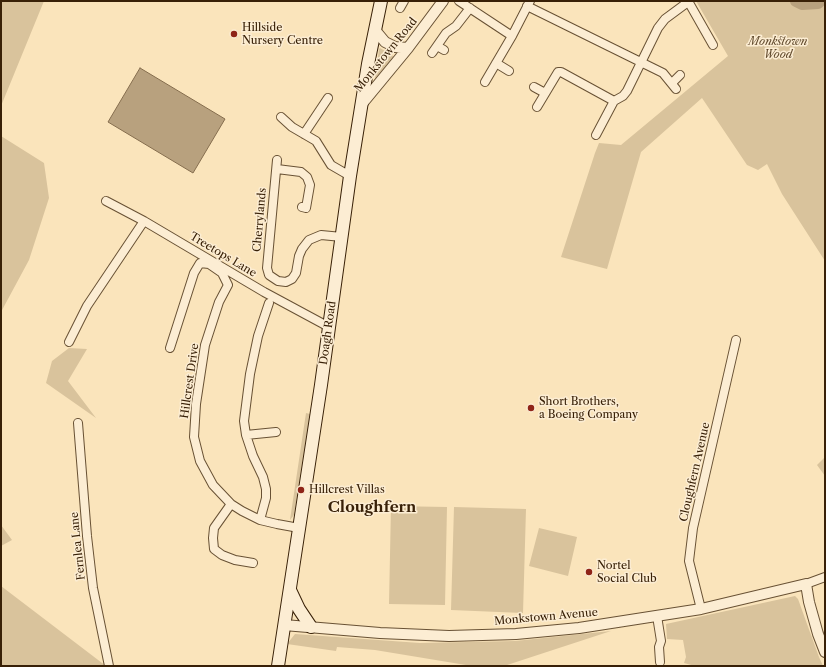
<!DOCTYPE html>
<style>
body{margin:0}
#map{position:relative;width:826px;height:667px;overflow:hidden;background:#fae4bb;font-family:"Libre Caslon Text",serif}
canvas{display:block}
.frame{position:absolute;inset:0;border:2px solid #382007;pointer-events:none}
</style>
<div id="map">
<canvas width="826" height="667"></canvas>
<div class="frame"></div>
</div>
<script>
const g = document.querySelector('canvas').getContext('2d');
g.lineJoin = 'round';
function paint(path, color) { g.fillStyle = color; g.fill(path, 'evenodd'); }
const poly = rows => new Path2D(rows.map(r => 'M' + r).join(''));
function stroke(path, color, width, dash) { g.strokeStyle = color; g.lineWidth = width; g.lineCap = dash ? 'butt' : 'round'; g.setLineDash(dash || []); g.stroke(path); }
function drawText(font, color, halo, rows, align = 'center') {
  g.font = font + ' "Libre Caslon Text",serif'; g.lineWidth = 3; g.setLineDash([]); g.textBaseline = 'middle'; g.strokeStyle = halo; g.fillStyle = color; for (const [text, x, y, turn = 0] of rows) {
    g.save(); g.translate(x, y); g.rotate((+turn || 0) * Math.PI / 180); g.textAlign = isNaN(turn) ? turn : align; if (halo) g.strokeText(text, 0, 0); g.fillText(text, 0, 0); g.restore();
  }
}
const green = poly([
 [1,1,44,1,1,106],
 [696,1,825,1,825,261,782,194,767,164,758,170,747,165,702,98,641,152,607,269,561,257,595,153,599,143,621,145,728,56],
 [380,48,393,56,394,58,376,81,375,79,379,49],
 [1,136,44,163,49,198,29,260,1,312],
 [69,348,87,349,68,381,96,418,46,383,52,361],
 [306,413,310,414,294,515,290,520],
 [825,457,825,476,817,465],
 [391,506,447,507,445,605,389,604],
 [454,507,526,509,523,613,451,610],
 [1,525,12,540,1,546],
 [539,528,577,537,568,576,529,566],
 [1,586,106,666,1,666],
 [795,596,798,599,819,657,823,666,695,666,684,663,686,657,683,640,667,639,666,624],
 [611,631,504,666,472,666,375,650,337,647,336,651,287,644,295,634,420,643,515,641]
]);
const water = poly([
 [140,68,225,119,193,173,108,122,140,68]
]);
const river = poly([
 [796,1,802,4,818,3,820,1]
]);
const minor = poly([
 [459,1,512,36],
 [688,1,713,45],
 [527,6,663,73,676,89],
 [400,8,404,1],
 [437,46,444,50],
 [432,53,446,33,456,26,470,8],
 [496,63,509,71],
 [485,82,512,36,530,1],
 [672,83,680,75],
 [534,87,545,93],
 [537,107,558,72,561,72,614,101],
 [281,117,292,127,316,141,331,165,350,176],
 [304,134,328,98],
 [596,135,614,101,623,96,627,91,658,28,665,19,688,2],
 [277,160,267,268,269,275,278,281,286,282,292,279,296,273,299,256,302,249,309,240,321,235,342,237],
 [277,169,301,172,307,177,310,185,306,208,302,207],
 [106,201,144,221,264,292,329,327],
 [69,342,87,306,144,221],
 [170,348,194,273,200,263,209,264,222,273,228,285,219,302,205,345,196,404,194,437,200,461,213,485,231,504,242,511,260,520,277,524,299,528],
 [78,423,87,536,93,588,109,666],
 [246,435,276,432],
 [231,504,214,528,213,538,214,549,222,555,235,560,253,563],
 [260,520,266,498,266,489,263,477,253,456,246,435,244,421,250,374,258,336,269,303],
 [806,584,825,577],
 [701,609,689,561,693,528,736,340],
 [657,616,661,641,659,647,660,662]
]);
const tertiary = poly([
 [375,30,385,42,395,47,408,48],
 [361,105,408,48,443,1],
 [284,625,380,633,449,636,516,634,579,628,701,609,806,584,809,602,818,634,825,652]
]);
const secondary = poly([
 [290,590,299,609,311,627],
 [278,666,321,385,350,176,368,64,381,1]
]);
const markers = [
 [234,34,4,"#8f2418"],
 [531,408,4,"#8f2418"],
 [301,490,4,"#8f2418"],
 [589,572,4,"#8f2418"]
];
const poiNames = [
 ["Hillside",242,28],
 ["Nursery Centre",242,41],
 ["Short Brothers,",539,402],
 ["a Boeing Company",539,415],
 ["Hillcrest Villas",309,490],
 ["Nortel",597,566],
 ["Social Club",597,579]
];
const parkNames = [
 ["Monkstown",778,42],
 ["Wood",778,55]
];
const streetNames = [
 ["Monkstown Road",386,55,-51],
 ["Cherrylands",260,220,-85],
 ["Treetops Lane",223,255,31],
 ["Doagh Road",328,333,-82],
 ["Hillcrest Drive",190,381,-82],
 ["Cloughfern Avenue",695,472,-77],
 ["Fernlea Lane",78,546,-96],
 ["Monkstown Avenue",546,617,-5]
];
const districtNames = [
 ["Cloughfern",372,508]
];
paint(green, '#d9c39c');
paint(water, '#b8a17e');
stroke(water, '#856d4e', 1);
stroke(river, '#b8a17e', 12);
stroke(minor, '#685134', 10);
stroke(tertiary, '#685134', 12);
stroke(secondary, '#382007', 14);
stroke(minor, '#fcedd3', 8);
stroke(tertiary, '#fcedd3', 10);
stroke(secondary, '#fcedd3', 12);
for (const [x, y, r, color] of markers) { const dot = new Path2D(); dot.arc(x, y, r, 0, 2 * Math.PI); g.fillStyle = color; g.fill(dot); stroke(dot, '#fcedd3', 1.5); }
drawText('11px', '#382007', '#fcedd3', poiNames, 'left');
drawText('italic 11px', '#60492c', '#fcedd3', parkNames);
drawText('11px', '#382007', '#fcedd3', streetNames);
drawText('bold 15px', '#382007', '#fcedd3', districtNames);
</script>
